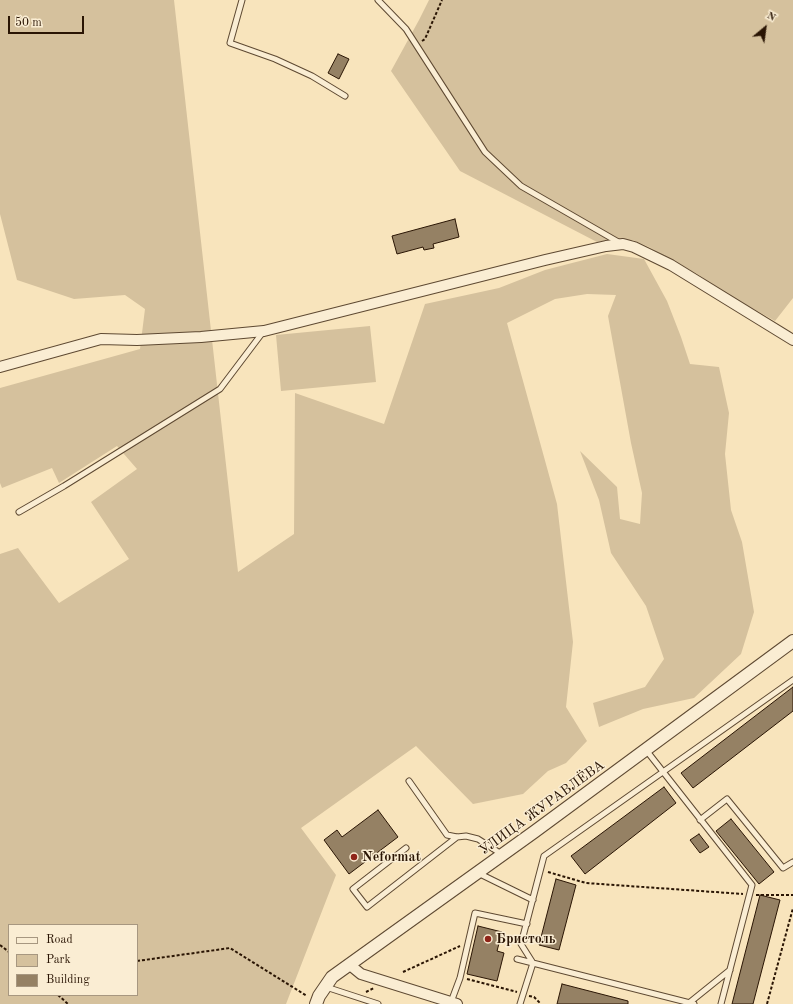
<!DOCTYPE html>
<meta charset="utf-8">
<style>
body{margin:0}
#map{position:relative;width:793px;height:1004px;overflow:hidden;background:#f8e4bc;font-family:"Old Standard TT",serif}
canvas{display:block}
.legend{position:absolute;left:8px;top:924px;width:130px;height:72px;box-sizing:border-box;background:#faedd3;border:1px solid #a79780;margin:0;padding:5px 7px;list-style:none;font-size:12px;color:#2a1504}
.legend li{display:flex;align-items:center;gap:8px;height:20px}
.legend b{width:20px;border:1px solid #a79780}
.north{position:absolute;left:745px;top:8px;width:40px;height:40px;-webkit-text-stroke:3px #faedd3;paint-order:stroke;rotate:29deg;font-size:11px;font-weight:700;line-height:16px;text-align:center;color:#2a1504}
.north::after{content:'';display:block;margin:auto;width:14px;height:18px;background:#2a1504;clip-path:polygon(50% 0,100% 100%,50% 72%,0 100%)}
.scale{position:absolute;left:8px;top:16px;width:76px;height:18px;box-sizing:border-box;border:2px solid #2a1504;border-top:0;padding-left:5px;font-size:12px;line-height:14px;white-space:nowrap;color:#2a1504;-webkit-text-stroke:3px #faedd3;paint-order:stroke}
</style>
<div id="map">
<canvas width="793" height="1004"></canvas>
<ul class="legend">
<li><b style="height:5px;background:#faedd3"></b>Road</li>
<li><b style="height:11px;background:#d5c19d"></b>Park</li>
<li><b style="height:11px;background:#958164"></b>Building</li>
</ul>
<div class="north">N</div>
<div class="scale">50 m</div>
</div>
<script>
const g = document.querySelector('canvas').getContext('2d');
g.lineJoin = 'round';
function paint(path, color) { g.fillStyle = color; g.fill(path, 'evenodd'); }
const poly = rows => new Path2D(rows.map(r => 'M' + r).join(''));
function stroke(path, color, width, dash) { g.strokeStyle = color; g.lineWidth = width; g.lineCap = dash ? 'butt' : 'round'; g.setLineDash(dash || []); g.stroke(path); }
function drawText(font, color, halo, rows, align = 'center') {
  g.font = font + ' "Old Standard TT",serif'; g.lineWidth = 3; g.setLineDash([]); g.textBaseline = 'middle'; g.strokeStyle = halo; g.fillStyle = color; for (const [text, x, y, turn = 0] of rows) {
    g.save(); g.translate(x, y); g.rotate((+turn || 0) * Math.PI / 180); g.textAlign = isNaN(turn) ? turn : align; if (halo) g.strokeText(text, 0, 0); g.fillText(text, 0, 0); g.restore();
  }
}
const green = poly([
 [0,0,174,0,238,572,294,534,295,393,384,424,425,304,499,288,545,270,607,254,644,259,667,301,681,337,690,364,719,367,729,413,725,454,731,510,742,542,754,612,741,654,694,698,643,709,599,727,593,703,645,687,664,659,646,606,611,553,599,500,580,451,617,487,620,519,640,524,642,493,631,443,608,316,616,295,587,294,555,299,507,323,557,504,573,642,566,707,587,741,566,763,548,771,523,794,473,804,416,746,301,828,336,875,286,1004,0,1004,0,554,18,548,59,603,129,559,91,502,137,469,117,446,59,483,52,468,2,488,0,483,0,388,140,349,145,309,125,295,74,299,17,280,0,214],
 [9,925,137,925,137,995,9,995],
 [429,0,793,0,793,298,775,321,720,290,699,275,649,247,633,240,597,242,460,171,391,71,419,20],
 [370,326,376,382,281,391,276,335]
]);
const building = poly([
 [338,54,349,59,339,79,328,73,338,54],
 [455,219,459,237,433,244,434,248,424,250,423,247,397,254,392,236,455,219],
 [793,687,793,711,693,788,681,773,793,687],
 [664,787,676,803,585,874,571,856,664,787],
 [378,810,398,837,349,874,324,840,337,830,342,837,378,810],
 [731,819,774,872,759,884,716,831,731,819],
 [699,834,709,847,700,853,690,840,699,834],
 [556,879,576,885,559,950,539,945,556,879],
 [760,895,780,900,753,1004,732,1004,760,895],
 [478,926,502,932,497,951,504,953,497,981,467,974,478,926],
 [562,984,628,1001,628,1004,557,1004,562,984]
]);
const path = poly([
 [422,41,425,39,442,0],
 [548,872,586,883,743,894],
 [756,895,793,895],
 [0,945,9,952],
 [137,961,230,948,307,996],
 [403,972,460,946],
 [467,979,517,992],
 [366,992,374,988],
 [58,995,68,1004],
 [529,996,534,997,541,1004],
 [767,1004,793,908]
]);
const service = poly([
 [242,0,230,43,275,59,312,76,345,96],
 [378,0,406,29,485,152,521,186,620,243],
 [19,512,64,486,220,389,263,332],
 [646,750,752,885,721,1004],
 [409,781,447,835,457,837,466,836,478,839,503,855],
 [700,820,727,799,783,868,793,862],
 [406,848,353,889,367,907,457,837],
 [478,873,533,900],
 [517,959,694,1004],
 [326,987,378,1004],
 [451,1002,460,978,475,913,527,924],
 [689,1003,730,970],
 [520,1004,533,963,521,944,544,856,793,680]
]);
const minor = poly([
 [0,367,101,339,137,340,201,337,264,331,545,260,606,246,623,244,634,247,671,265,793,340],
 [350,965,361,974,457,1004]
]);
const tertiary = poly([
 [316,1004,319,996,332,977,534,832,793,641]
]);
const markers = [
 [354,857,4,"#8f2418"],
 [488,939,4,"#8f2418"]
];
const streetNames = [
 ["УЛИЦА ЖУРАВЛЁВА",542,808,-36]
];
const poiNames = [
 ["Neformat",362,857],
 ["Бристоль",496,939]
];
paint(green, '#d5c19d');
paint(building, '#958164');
stroke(building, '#2a1504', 1);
stroke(service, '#5e4932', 7);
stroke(minor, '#5e4932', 12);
stroke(tertiary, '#5e4932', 14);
stroke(path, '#2a1504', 2, [3, 2]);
stroke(service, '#faedd3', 5);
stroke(minor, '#faedd3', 10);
stroke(tertiary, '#faedd3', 12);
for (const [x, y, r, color] of markers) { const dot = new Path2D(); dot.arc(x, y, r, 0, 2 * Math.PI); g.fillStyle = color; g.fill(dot); stroke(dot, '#faedd3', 1.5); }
drawText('14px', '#2a1504', '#faedd3', streetNames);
drawText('bold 14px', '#2a1504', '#faedd3', poiNames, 'left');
</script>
